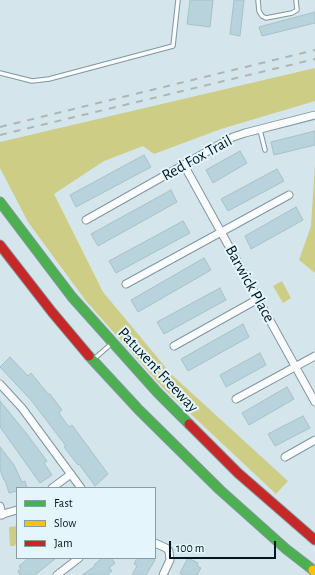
<!DOCTYPE html>
<style>
body{margin:0}
#map{position:relative;width:315px;height:575px;overflow:hidden;background:#d4e6ec;font-family:"Alegreya Sans",sans-serif}
canvas{display:block}
.legend{position:absolute;left:16px;top:487px;width:140px;height:72px;box-sizing:border-box;background:#e4f5fb;border:1px solid #899da4;margin:0;padding:5px 7px;list-style:none;font-size:12px;color:#001821}
.legend li{display:flex;align-items:center;gap:8px;height:20px}
.legend b{width:20px;border:1px solid #899da4}
.scale{position:absolute;left:169px;top:541px;width:107px;height:18px;box-sizing:border-box;border:2px solid #001821;border-top:0;padding-left:5px;font-size:12px;line-height:14px;white-space:nowrap;color:#001821;-webkit-text-stroke:3px #e4f5fb;paint-order:stroke}
</style>
<div id="map">
<canvas width="315" height="575"></canvas>
<ul class="legend">
<li><b style="height:5px;background:#4caf50"></b>Fast</li>
<li><b style="height:5px;background:#ffc107"></b>Slow</li>
<li><b style="height:5px;background:#c62828"></b>Jam</li>
</ul>
<div class="scale">100 m</div>
</div>
<script>
const g = document.querySelector('canvas').getContext('2d');
g.lineJoin = 'round';
function paint(path, color) { g.fillStyle = color; g.fill(path, 'evenodd'); }
const poly = rows => new Path2D(rows.map(r => 'M' + r).join(''));
function stroke(path, color, width, dash) { g.strokeStyle = color; g.lineWidth = width; g.lineCap = dash ? 'butt' : 'round'; g.setLineDash(dash || []); g.stroke(path); }
function drawText(font, color, halo, rows, align = 'center') {
  g.font = font + ' "Alegreya Sans",sans-serif'; g.lineWidth = 4; g.setLineDash([]); g.textBaseline = 'middle'; g.strokeStyle = halo; g.fillStyle = color; for (const [text, x, y, turn = 0] of rows) {
    g.save(); g.translate(x, y); g.rotate((+turn || 0) * Math.PI / 180); g.textAlign = isNaN(turn) ? turn : align; if (halo) g.strokeText(text, 0, 0); g.fillText(text, 0, 0); g.restore();
  }
}
const green = poly([
 [315,68,315,101,221,129,154,154,143,146,104,161,54,194,103,292,172,375,288,481,276,494,162,387,86,301,28,222,0,168,0,142],
 [315,162,315,273,299,260,311,226],
 [282,281,291,298,283,303,273,286],
 [17,526,17,543,14,546,10,546,9,527]
]);
const building = poly([
 [190,0,213,0,210,27,187,24,190,0],
 [234,0,244,0,240,36,230,34,234,0],
 [315,12,315,23,262,36,259,27,315,12],
 [315,131,315,145,274,155,271,142,315,131],
 [240,151,247,163,213,183,206,170,240,151],
 [144,155,151,167,76,207,70,195,144,155],
 [277,169,284,181,228,211,221,199,277,169],
 [171,190,177,202,98,246,91,234,171,190],
 [296,207,303,220,251,249,245,236,296,207],
 [183,221,190,233,116,273,109,261,183,221],
 [204,258,211,270,138,312,131,300,204,258],
 [220,288,226,300,164,334,157,322,220,288],
 [243,324,249,337,188,371,181,359,243,324],
 [260,353,266,365,226,387,220,375,260,353],
 [10,357,28,376,31,373,48,394,50,394,62,410,59,412,60,415,69,427,72,425,108,474,95,486,79,464,78,465,64,447,66,446,31,400,0,367,10,357],
 [287,387,294,399,249,425,242,413,287,387],
 [0,401,26,433,47,461,44,463,52,475,40,483,0,427,0,401],
 [303,416,310,428,275,446,268,434,303,416],
 [0,447,14,465,22,482,25,481,27,488,17,488,17,491,9,493,5,480,4,480,0,470,0,447],
 [29,558,56,558,35,575,20,575,18,571,21,569,19,566,29,558],
 [102,558,111,558,115,563,109,568,112,571,107,575,82,575,95,566,94,565,102,558],
 [137,558,151,558,155,560,146,575,132,575,137,566,134,564,137,558],
 [188,558,198,563,197,566,201,568,197,575,183,575,180,573,188,558]
]);
const lane = poly([
 [258,0,259,11,262,16,266,18,292,13,297,10,296,0],
 [0,73,32,81,49,79,173,46,178,0],
 [260,130,265,150],
 [95,358,110,345]
]);
const street = poly([
 [184,165,315,402],
 [86,220,233,137,245,133,315,115],
 [126,284,289,195],
 [174,346,258,299],
 [0,384,22,408,81,488],
 [236,399,315,356],
 [285,457,315,440],
 [52,488,71,474],
 [0,506,2,515],
 [0,515,17,510],
 [155,543,166,548,169,551,170,560,163,575],
 [57,575,79,558]
]);
const fast = poly([
 [0,202,72,297,158,393,189,424],
 [89,356,139,410,220,490,286,549,313,570]
]);
const jam = poly([
 [0,245,52,312,89,356],
 [189,424,238,473,315,540]
]);
const rail = poly([
 [0,127,315,50],
 [0,135,315,59]
]);
const slowBridge = poly([
 [313,570,315,572]
]);
const streetNames = [
 ["Red Fox Trail",197,158,-29],
 ["Barwick Place",250,284,61],
 ["Patuxent Freeway",158,370,47]
];
paint(green, '#cecd85');
paint(building, '#b8d3dc');
stroke(building, '#a6c1c9', 1);
stroke(lane, '#80969d', 5.5);
stroke(street, '#80969d', 9);
stroke(fast, '#80969d', 11);
stroke(jam, '#80969d', 11);
stroke(lane, '#f9fbfc', 3.5);
stroke(street, '#f9fbfc', 7);
stroke(fast, '#4caf50', 9);
stroke(jam, '#c62828', 9);
stroke(rail, '#afb5b6', 2, [7, 7]);
stroke(slowBridge, '#80969d', 11, []);
stroke(slowBridge, '#ffc107', 9);
drawText('16px', '#001821', '#e4f5fb', streetNames);
</script>
